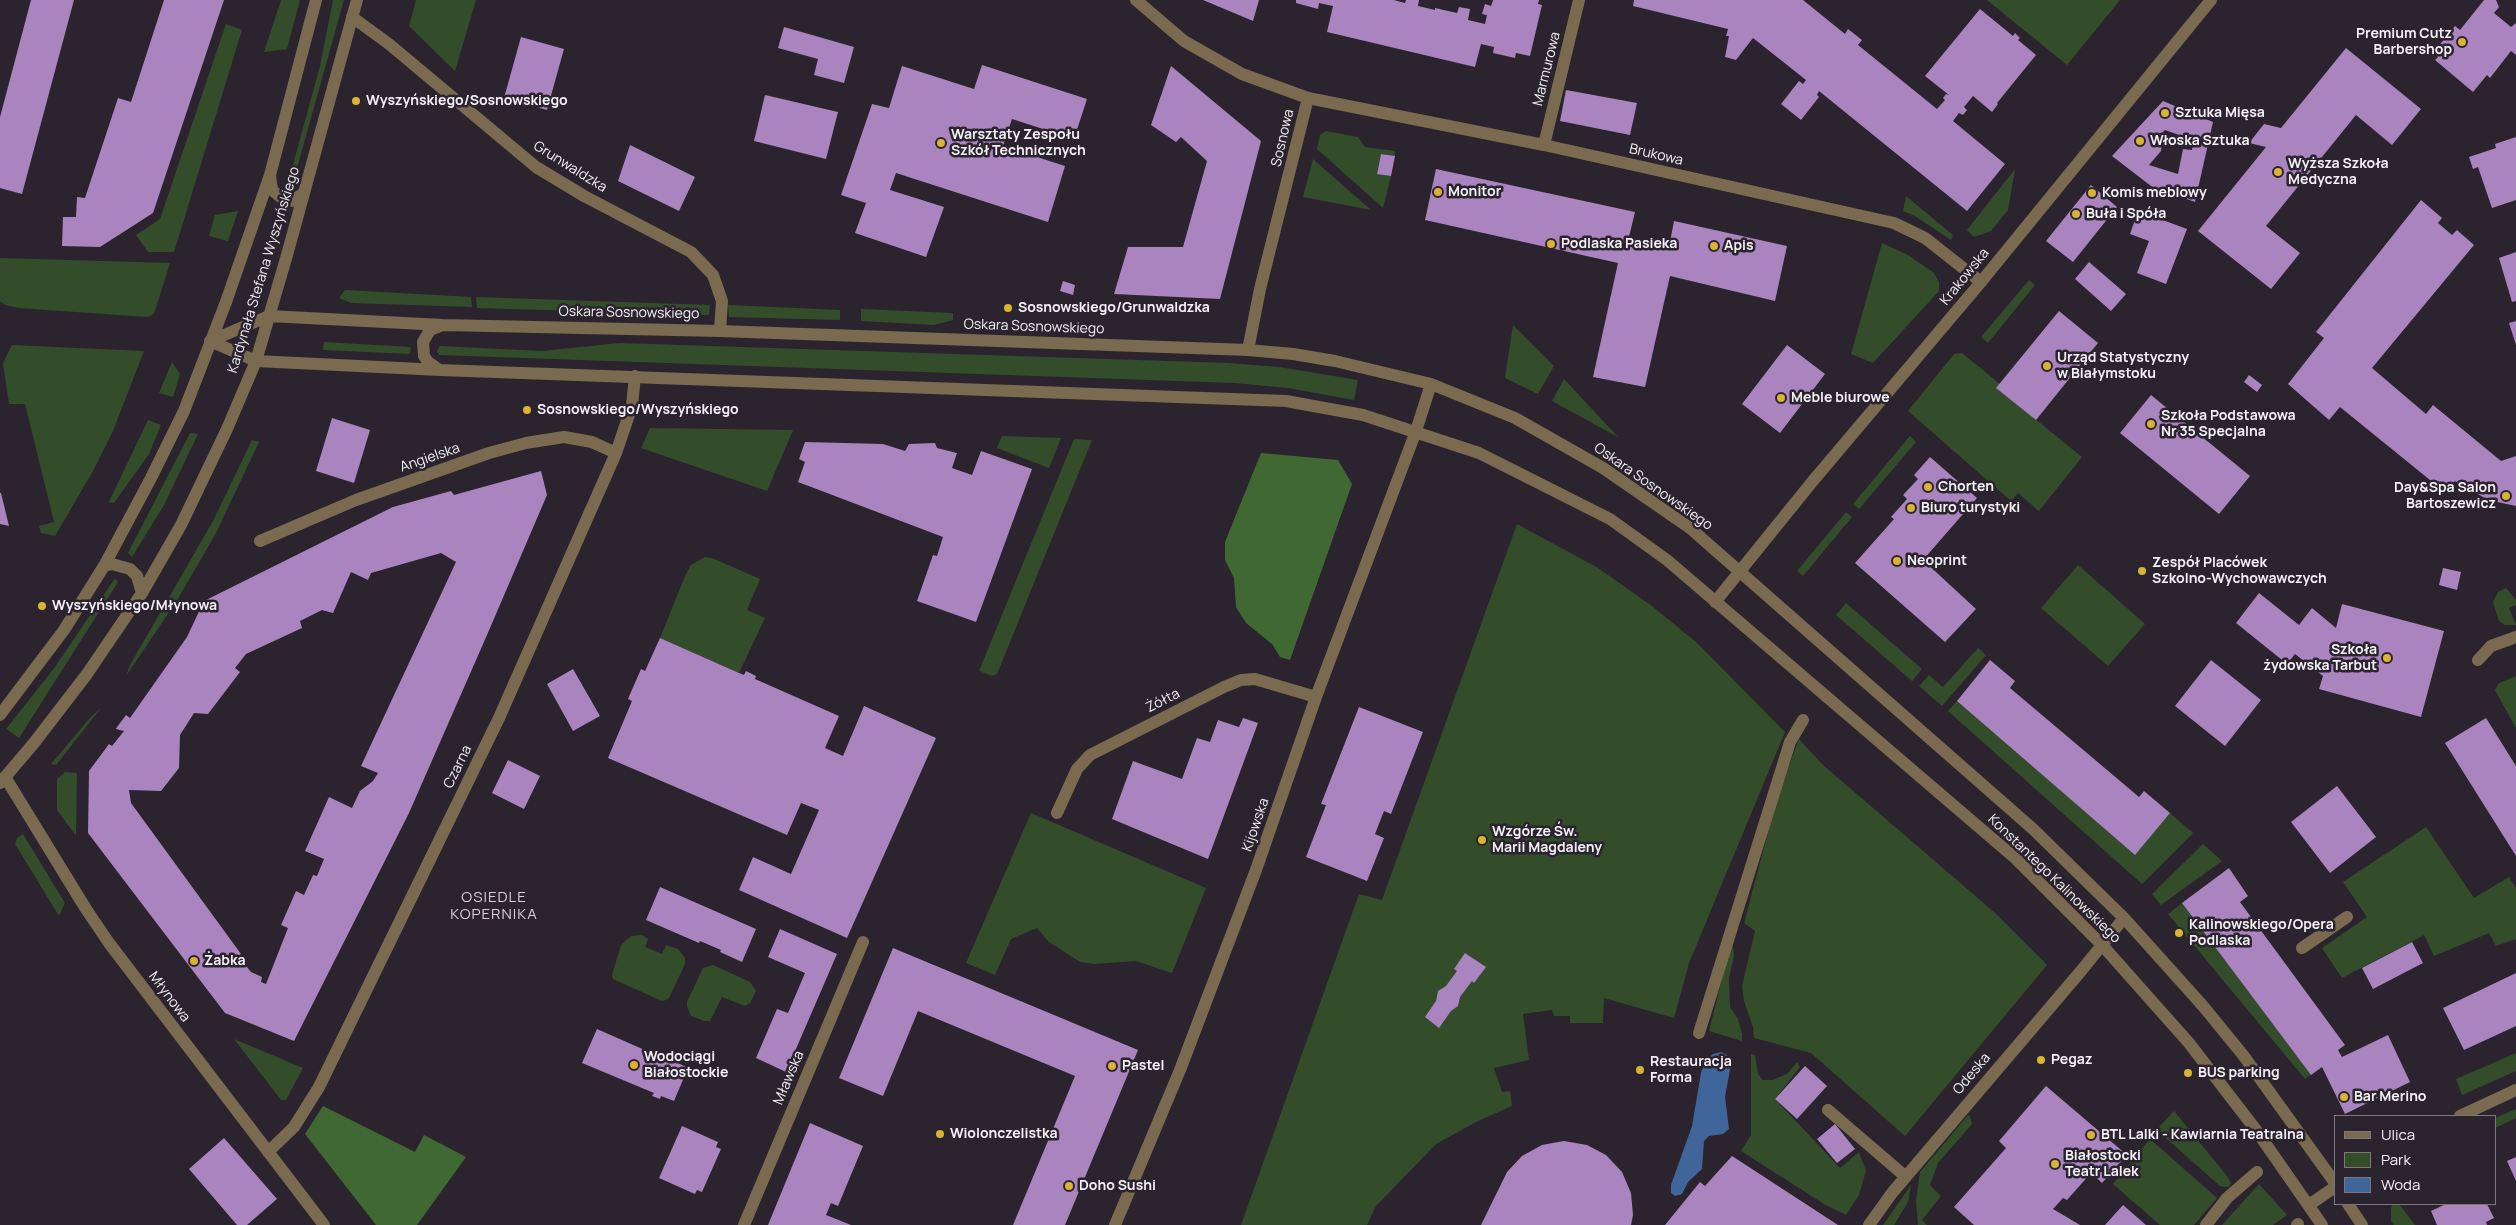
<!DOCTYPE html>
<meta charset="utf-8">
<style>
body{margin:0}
#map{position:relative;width:2516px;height:1225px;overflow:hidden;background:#2b242e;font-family:Manrope,sans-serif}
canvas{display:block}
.legend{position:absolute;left:2334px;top:1115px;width:162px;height:90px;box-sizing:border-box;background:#2b242e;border:1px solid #7c767e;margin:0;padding:6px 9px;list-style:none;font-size:15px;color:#f5f0f7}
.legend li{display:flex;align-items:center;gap:10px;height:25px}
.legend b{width:25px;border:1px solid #7c767e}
</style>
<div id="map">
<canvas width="2516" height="1225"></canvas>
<ul class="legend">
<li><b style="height:6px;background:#796a50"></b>Ulica</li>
<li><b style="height:14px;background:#334d2b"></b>Park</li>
<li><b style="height:14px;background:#40659a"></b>Woda</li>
</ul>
</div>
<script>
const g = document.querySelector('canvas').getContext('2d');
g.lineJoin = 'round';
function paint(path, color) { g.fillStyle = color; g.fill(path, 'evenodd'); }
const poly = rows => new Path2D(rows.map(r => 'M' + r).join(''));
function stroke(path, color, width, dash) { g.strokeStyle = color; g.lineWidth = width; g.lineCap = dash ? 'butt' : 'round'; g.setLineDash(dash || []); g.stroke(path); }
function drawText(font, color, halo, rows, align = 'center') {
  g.font = font + ' Manrope,sans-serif'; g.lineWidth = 5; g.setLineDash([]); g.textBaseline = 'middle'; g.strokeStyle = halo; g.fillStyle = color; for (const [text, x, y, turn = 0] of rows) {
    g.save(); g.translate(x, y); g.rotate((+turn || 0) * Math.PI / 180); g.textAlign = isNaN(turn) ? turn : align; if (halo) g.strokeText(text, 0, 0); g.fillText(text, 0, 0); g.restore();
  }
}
const green = poly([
 [281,0,300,0,287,49,264,52],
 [333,0,344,0,292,186,288,183,320,66],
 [416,0,476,0,455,71,409,26],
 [1987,0,2120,0,2067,65],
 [226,24,242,30,174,252,148,252,136,235,160,219],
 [1326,131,1358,137,1365,147,1395,151,1395,156,1381,154,1377,173,1391,176,1383,208,1317,149,1320,135],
 [1313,159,1371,210,1303,197],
 [2015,169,2008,210,1991,231,1974,237,1967,230],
 [1906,196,1953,235,1951,240,1915,216,1903,211],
 [282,207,286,211,276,244,269,243,278,210],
 [238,211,228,241,209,236,215,215],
 [1882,243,1908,255,1934,273,1939,282,1939,291,1873,363,1851,354],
 [0,258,170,263,154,314,147,317,19,308,5,305,0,301],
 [262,263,270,265,259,301,255,301,255,288],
 [2029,280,2035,285,1988,343,1981,337],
 [345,290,471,297,472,307,351,303,339,298],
 [476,297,710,305,709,315,477,308],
 [728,305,840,310,840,320,729,317],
 [861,309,953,313,953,320,934,325,861,321],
 [1513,325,1554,366,1538,394,1505,378],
 [324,342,411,347,410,354,323,350],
 [620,343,1229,363,1279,367,1358,380,1354,400,1288,388,1234,383,439,355,437,351,440,346,542,351],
 [12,345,144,351,113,431,93,471,55,536,41,533,39,526,54,522,25,404,9,404,3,363],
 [1962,353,2000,384,1997,388,2082,457,2039,511,2018,493,2011,501,1908,411,1954,354],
 [172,362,180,374,173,397,159,393],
 [1564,379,1618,437,1552,401],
 [148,420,161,425,149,454,114,503,109,502],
 [650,428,793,430,767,491,641,448],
 [190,433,198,434,164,505,132,557,128,553],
 [1002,436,1061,438,1049,468,997,448],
 [1910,436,1916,442,1859,509,1853,504],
 [1074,439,1092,440,997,674,992,676,979,671],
 [252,440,259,442,215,535,176,602,126,676,130,665,213,521],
 [1846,512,1852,517,1803,576,1797,571],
 [1517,524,1598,568,1652,606,1696,642,1785,732,1689,963,1674,1018,1604,998,1603,1023,1570,1023,1570,1016,1554,1016,1552,1010,1523,1014,1529,1060,1494,1068,1502,1092,1510,1091,1512,1106,1478,1121,1436,1144,1376,1206,1367,1225,1241,1225,1359,894,1382,900],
 [705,557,712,558,760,579,747,610,765,618,739,673,660,638,686,574,691,565],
 [2078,565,2145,624,2108,666,2041,608],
 [115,578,118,582,19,738,6,729,55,667],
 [2506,588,2516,600,2516,605,2509,608,2516,625,2505,625,2499,621,2493,602,2498,592],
 [1846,603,1922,669,1912,681,1836,615],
 [1978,648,1986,655,1942,706,1919,686,1929,675,1943,687],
 [2516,676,2516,728,2495,690,2499,683],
 [1957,701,2135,854,2170,813,2193,833,2142,884,1948,711],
 [101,708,56,765,51,764,90,718],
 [1799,739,1823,765,1994,912,2047,965,1905,1136,1811,1053,1754,1038,1753,1027,1744,1001,1742,986,1755,931,1744,923,1778,795],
 [65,772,77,773,76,836,57,810,57,779],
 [1031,813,1206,888,1172,973,1136,961,1094,964,1080,962,1049,942,1037,928,1011,939,995,975,966,963],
 [2426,827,2474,898,2509,877,2516,888,2516,939,2496,946,2489,933,2434,956,2424,935,2342,978,2322,948,2367,917,2343,882],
 [23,834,65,903,59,916,15,844,17,838],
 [2203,844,2222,861,2161,905,2152,894],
 [2182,903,2311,1075,2305,1079,2168,914],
 [642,935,648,939,645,947,662,954,666,945,678,949,685,958,685,964,669,998,666,1000,662,1001,613,979,612,975,621,945,631,936],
 [1732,940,1734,956,1729,978,1730,1007,1738,1019,1742,1034,1742,1041,1709,1031],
 [713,965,750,982,756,991,750,1003,745,1006,722,997,710,1021,704,1021,691,1016,687,1006,687,1002,703,968],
 [234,1039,303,1068,286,1100,281,1100],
 [2516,1053,2516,1071,2462,1095,2456,1079],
 [1751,1054,1755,1055,1758,1074,1763,1080,1773,1080,1787,1074,1797,1062,1800,1067,1775,1099,1840,1168,1859,1152,1866,1171,1859,1195,1846,1215,1824,1204,1741,1151,1751,1135],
 [2516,1109,2516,1118,2495,1128,2495,1118],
 [2174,1111,2227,1176,2231,1183,2229,1187,2220,1186,2159,1132,2158,1128],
 [1969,1114,1972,1124,1938,1163,1930,1185,1941,1196,1922,1220,1927,1225,1918,1225,1916,1201,1920,1172],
 [2150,1139,2217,1198,2194,1225,2160,1225,2113,1184],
 [2259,1184,2287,1215,2273,1225,2222,1225],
 [1911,1185,1908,1202,1894,1225,1883,1225],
 [2393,1204,2399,1204,2415,1225,2394,1225,2391,1221,2391,1208]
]);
const forest = poly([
 [1261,453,1338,460,1352,484,1290,660,1280,657,1272,644,1246,623,1236,607,1234,578,1225,560,1225,542],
 [323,1106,415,1152,424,1135,466,1157,417,1225,376,1225,305,1134]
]);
const water = poly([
 [1722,1052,1728,1056,1731,1064,1725,1097,1729,1129,1723,1134,1709,1136,1704,1141,1702,1169,1688,1182,1682,1194,1675,1196,1671,1193,1671,1185,1692,1126,1701,1073,1705,1061,1713,1054]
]);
const building = poly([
 [31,0,74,0,22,194,0,188,0,117],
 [164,0,224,0,153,213,100,247,62,246,63,217,76,217,77,197,85,198,118,98,131,102],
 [1203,0,1259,0,1253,21],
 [1296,0,1394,0,1405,3,1406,0,1419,0,1418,6,1435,10,1435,8,1457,13,1459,7,1470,9,1468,20,1485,24,1487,15,1482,14,1485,4,1491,6,1493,0,1539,0,1538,4,1542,5,1530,56,1516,53,1515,58,1493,53,1494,47,1481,44,1475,67,1327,32,1333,6,1319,3,1318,9,1296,3],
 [1634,0,1803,0,1845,34,1848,29,1862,40,1858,45,1937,109,1945,100,1943,98,1946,94,1949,95,1925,76,1980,9,2013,36,2015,33,2020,38,2018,40,2036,55,1997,103,1998,104,1992,112,1973,96,1964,107,1967,110,1963,115,1959,113,1953,121,2005,164,1967,211,1819,91,1817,95,1819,97,1801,120,1781,104,1799,81,1803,84,1806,80,1753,38,1736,60,1725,57,1729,36,1726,36,1728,29,1633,6],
 [2484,0,2496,0,2499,7,2494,13,2511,27,2516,23,2516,55,2511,51,2490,78,2487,75,2473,92,2435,60,2438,57,2433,53,2455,26,2460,30],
 [784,27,854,47,844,83,814,75,818,59,778,48],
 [521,37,564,49,547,110,504,98],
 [2346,48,2421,109,2392,145,2356,115,2266,226,2300,253,2271,289,2198,231,2266,147,2249,143,2264,124,2281,128],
 [982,65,1087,99,1074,139,1012,119,1003,146,1065,166,1048,222,896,173,890,190,944,207,926,257,855,233,866,203,841,195,872,104,889,108,902,66,974,89],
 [1171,66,1261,141,1220,299,1114,294,1128,247,1183,247,1207,161,1181,137,1176,142,1151,125],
 [1566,90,1637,103,1630,135,1560,121],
 [765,95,838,112,826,159,754,141],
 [2163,101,2213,122,2195,202,2151,186,2112,156],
 [2165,130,2193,140,2192,150,2183,149,2178,174,2149,165,2161,151,2162,142,2156,140],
 [2516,137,2516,200,2492,208,2478,167,2473,169,2469,157,2496,148,2495,144],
 [630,145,695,177,679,211,618,181],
 [1381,154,1395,156,1391,176,1377,174],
 [1436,169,1635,212,1629,237,1669,247,1674,221,1787,246,1775,301,1670,276,1645,387,1593,377,1618,263,1425,220],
 [2091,185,2117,207,2073,262,2046,241],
 [2421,200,2442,218,2438,223,2452,235,2457,230,2474,245,2372,368,2426,414,2433,405,2501,461,2516,456,2516,506,2488,500,2455,481,2446,493,2340,407,2329,420,2288,384,2324,338,2316,332],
 [2138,211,2187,229,2166,284,2137,273,2149,241,2130,234],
 [2516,252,2516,301,2512,302,2499,258],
 [2089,262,2126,294,2111,311,2075,279],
 [1063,281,1075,285,1073,295,1060,291],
 [2059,311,2098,343,2036,420,1996,388],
 [2516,321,2516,345,2509,323],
 [1787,345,1825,374,1780,433,1742,404],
 [2249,375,2262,385,2257,392,2244,382],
 [2151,395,2250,476,2219,514,2120,433],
 [332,418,370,430,354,483,316,471],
 [805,442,883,444,905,451,909,444,935,443,937,448,957,453,952,468,972,475,981,451,1032,469,976,622,917,601,933,555,937,556,943,537,798,482,805,462,799,459],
 [1930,457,1977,498,1923,560,1976,609,1945,642,1855,563,1894,519,1891,517,1907,499,1903,495,1918,479,1914,475],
 [541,471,547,495,487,635,409,813,294,1041,225,1013,88,833,89,771,109,744,112,746,124,731,116,729,117,727,126,715,130,718,187,637,204,601,393,507,451,491,454,495],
 [441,553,456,562,361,766,378,773,373,781,360,791,352,808,329,797,305,851,324,859,317,876,313,875,304,895,296,891,281,925,288,928,266,984,261,982,262,977,251,972,243,962,240,965,236,959,241,954,131,803,129,790,161,791,179,768,180,735,194,713,208,714,240,672,235,668,246,654,302,628,300,621,322,610,333,613,351,572,368,580,371,573],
 [0,493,1,493,9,526,0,524],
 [2443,568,2461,572,2457,590,2439,585],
 [2259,593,2299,625,2312,608,2336,628,2342,604,2444,631,2421,717,2319,689,2323,676,2295,654,2287,664,2236,623],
 [660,638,739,673,744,675,746,671,756,676,755,679,839,716,825,748,843,756,864,706,936,738,847,938,739,890,753,857,791,874,819,810,801,803,787,835,608,758,632,701,628,699,641,669,645,671],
 [1990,660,2015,681,2010,688,2139,797,2144,791,2170,813,2135,855,1957,701],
 [2211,660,2261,700,2225,746,2175,706],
 [573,669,600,716,573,731,547,684],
 [1359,707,1423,732,1391,814,1384,811,1375,834,1384,838,1367,881,1306,857,1326,805,1321,804],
 [1243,718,1258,723,1208,859,1112,819,1133,761,1182,779,1197,738,1210,742,1218,720,1239,727],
 [2486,718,2516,766,2516,856,2445,743],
 [508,760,540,776,524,809,492,793],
 [2337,786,2376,837,2330,873,2291,822],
 [2229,868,2248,896,2240,902,2345,1045,2338,1050,2342,1057,2388,1035,2410,1082,2345,1114,2322,1067,2311,1075,2182,903],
 [660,887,756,929,742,962,720,952,721,950,700,941,699,943,646,920],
 [780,929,837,954,786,1072,756,1058,777,1009,788,1013,805,973,768,957],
 [2412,942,2423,963,2373,989,2362,968],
 [893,948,1138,1050,1065,1225,1013,1225,1075,1076,918,1011,883,1096,839,1078],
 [1465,953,1486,967,1474,983,1472,981,1460,997,1458,1006,1451,1011,1439,1028,1425,1017,1436,1001,1438,991,1446,986,1457,971,1454,969],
 [2516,973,2516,1026,2464,1050,2443,1008],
 [597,1029,665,1059,666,1057,688,1068,674,1101,661,1096,660,1099,652,1096,654,1093,582,1063],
 [1805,1066,1827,1086,1797,1119,1775,1099],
 [2046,1086,2127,1155,2102,1183,2091,1173,2067,1200,2063,1198,2053,1209,2080,1225,1974,1225,1954,1207,2006,1148,1999,1141],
 [810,1123,863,1146,838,1206,831,1203,826,1215,851,1225,768,1225],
 [1835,1124,1855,1149,1837,1163,1817,1139],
 [682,1126,718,1142,716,1147,721,1149,702,1192,697,1190,695,1194,659,1178],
 [224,1138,277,1199,247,1225,237,1225,189,1169],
 [1564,1141,1587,1145,1606,1155,1622,1172,1631,1193,1633,1215,1631,1225,1481,1225,1507,1172,1522,1156,1542,1145],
 [1732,1156,1838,1225,1665,1225,1700,1182,1705,1186],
 [2516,1157,2516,1181,2507,1161],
 [2446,1204,2487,1204,2494,1218,2486,1222,2487,1225,2437,1225,2431,1211],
 [2123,1205,2146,1225,2105,1225]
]);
const pedestrian = poly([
 [1699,1033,1790,742,1803,720],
 [2206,1225,2227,1198,2257,1172],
 [2297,1225,2298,1224]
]);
const minor = poly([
 [1136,0,1184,41,1242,74,1308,98,1544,145,1894,223,1925,238,1981,282],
 [352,17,389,44,536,167,584,196,691,252,713,275,722,301,720,331],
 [1544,145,1579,0],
 [1248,350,1260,289,1308,98],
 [260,541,356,500,489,453,526,443,564,437,592,442,616,453],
 [2478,660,2491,646,2516,637],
 [5,777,86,909,109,943,324,1225],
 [1057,813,1077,769,1090,755,1224,687,1241,680,1255,679,1316,697],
 [2302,948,2347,917],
 [1828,1110,1906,1177],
 [268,1152,294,1127,319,1087,499,718,616,453,632,406,635,376],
 [744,1225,863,942],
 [1115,1225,1180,1070,1256,870,1316,697,1416,431],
 [1869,1225,1892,1193,2081,971,2102,945]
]);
const tertiary = poly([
 [270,175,272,190,284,200,292,201,304,193],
 [210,341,269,316,443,325,720,331,1248,350,1293,354,1335,361,1431,384,1515,418,1603,468,1690,528,2033,829,2124,918,2203,1006,2243,1055,2335,1183],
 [210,341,256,361,440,370,1286,401,1363,415,1479,453,1610,519,1667,560,2015,858,2102,945,2189,1043,2256,1130,2322,1225],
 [438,369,428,362,424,356,423,342,430,330,443,325],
 [1416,431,1431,384],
 [104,566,112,564,130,569,137,576,142,593],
 [1715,602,1812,482,1981,282,2211,0],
 [0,715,64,630,104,566,151,478,184,411,226,302,270,175,316,0],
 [0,783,34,743,87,674,142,593,181,525,227,429,256,361,287,255,357,0],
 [2102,945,2124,918],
 [2460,1116,2516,1090],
 [2348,1204,2362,1225],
 [2309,1205,2335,1187]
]);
const markers = [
 [2462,42,5,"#d9b334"],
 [356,101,5,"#d9b334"],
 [2165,113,5,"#d9b334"],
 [2140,141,5,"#d9b334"],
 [941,143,5,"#d9b334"],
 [2278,172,5,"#d9b334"],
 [1438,192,5,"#d9b334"],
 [2092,193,5,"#d9b334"],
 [2076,214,5,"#d9b334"],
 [1551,244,5,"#d9b334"],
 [1714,246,5,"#d9b334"],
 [1008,308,5,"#d9b334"],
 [2047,366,5,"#d9b334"],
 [1781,398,5,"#d9b334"],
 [527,410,5,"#d9b334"],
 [2151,424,5,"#d9b334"],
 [1928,487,5,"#d9b334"],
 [2506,496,5,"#d9b334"],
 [1911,508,5,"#d9b334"],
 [1897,561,5,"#d9b334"],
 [2142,571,5,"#d9b334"],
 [42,606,5,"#d9b334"],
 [2387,658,5,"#d9b334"],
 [1482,840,5,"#d9b334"],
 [2179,933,5,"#d9b334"],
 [194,961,5,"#d9b334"],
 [2041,1060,5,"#d9b334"],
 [634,1065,5,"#d9b334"],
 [1112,1066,5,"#d9b334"],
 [1640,1070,5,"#d9b334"],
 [2188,1073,5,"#d9b334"],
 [2344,1097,5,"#d9b334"],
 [940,1134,5,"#d9b334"],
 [2091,1135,5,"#d9b334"],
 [2055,1164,5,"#d9b334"],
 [1069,1186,5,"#d9b334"]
];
const poiNames = [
 ["Premium Cutz",2452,34,"right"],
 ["Barbershop",2452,50,"right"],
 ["Wyszyńskiego/Sosnowskiego",366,101],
 ["Sztuka Mięsa",2175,113],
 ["Warsztaty Zespołu",951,135],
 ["Szkół Technicznych",951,151],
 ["Włoska Sztuka",2150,141],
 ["Wyższa Szkoła",2288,164],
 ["Medyczna",2288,180],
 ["Monitor",1448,192],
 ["Komis meblowy",2102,193],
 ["Buła i Spóła",2086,214],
 ["Podlaska Pasieka",1561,244],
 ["Apis",1724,246],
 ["Sosnowskiego/Grunwaldzka",1018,308],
 ["Urząd Statystyczny",2057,358],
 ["w Białymstoku",2057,374],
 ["Meble biurowe",1791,398],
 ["Sosnowskiego/Wyszyńskiego",537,410],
 ["Szkoła Podstawowa",2161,416],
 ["Nr 35 Specjalna",2161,432],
 ["Chorten",1938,487],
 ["Day&Spa Salon",2496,488,"right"],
 ["Bartoszewicz",2496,504,"right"],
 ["Biuro turystyki",1921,508],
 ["Neoprint",1907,561],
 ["Zespół Placówek",2152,563],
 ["Szkolno-Wychowawczych",2152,579],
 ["Wyszyńskiego/Młynowa",52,606],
 ["Szkoła",2377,650,"right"],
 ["żydowska Tarbut",2377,666,"right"],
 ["Wzgórze Św.",1492,832],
 ["Marii Magdaleny",1492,848],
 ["Kalinowskiego/Opera",2189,925],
 ["Podlaska",2189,941],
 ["Żabka",204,961],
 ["Wodociągi",644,1057],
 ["Białostockie",644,1073],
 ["Pegaz",2051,1060],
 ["Restauracja",1650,1062],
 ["Forma",1650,1078],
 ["Pastel",1122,1066],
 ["BUS parking",2198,1073],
 ["Bar Merino",2354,1097],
 ["Wiolonczelistka",950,1134],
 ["BTL Lalki - Kawiarnia Teatralna",2101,1135],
 ["Białostocki",2065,1156],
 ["Teatr Lalek",2065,1172],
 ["Doho Sushi",1079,1186]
];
const streetNames = [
 ["Marmurowa",1547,69,-76],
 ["Sosnowa",1283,138,-77],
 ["Brukowa",1656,155,13],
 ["Grunwaldzka",570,167,32],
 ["Kardynała Stefana Wyszyńskiego",264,270,-73],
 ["Krakowska",1965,277,-51],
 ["Oskara Sosnowskiego",629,313,1],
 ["Oskara Sosnowskiego",1034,327,2],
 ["Angielska",430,458,-19],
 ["Oskara Sosnowskiego",1653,487,35],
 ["Żółta",1163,701,-27],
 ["Czarna",458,767,-64],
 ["Kijowska",1256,825,-71],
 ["Konstantego Kalinowskiego",2054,879,44],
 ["Młynowa",169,997,53],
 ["Odeska",1972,1074,-50],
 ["Mławska",789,1078,-67]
];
const neighbourhoodNames = [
 ["OSIEDLE",494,898],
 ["KOPERNIKA",494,915]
];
paint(green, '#334d2b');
paint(forest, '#406832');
paint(water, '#40659a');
paint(building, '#a984bf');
stroke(pedestrian, '#796a50', 12);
stroke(minor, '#796a50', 12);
stroke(tertiary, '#796a50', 12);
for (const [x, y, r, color] of markers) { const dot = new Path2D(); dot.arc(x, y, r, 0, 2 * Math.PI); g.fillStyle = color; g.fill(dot); stroke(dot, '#2b242e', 2); }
drawText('bold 14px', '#f5f0f7', '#2b242e', poiNames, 'left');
drawText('14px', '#f5f0f7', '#2b242e', streetNames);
g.letterSpacing = '1px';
drawText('15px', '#d7cddb', '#2b242e', neighbourhoodNames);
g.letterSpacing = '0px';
</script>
